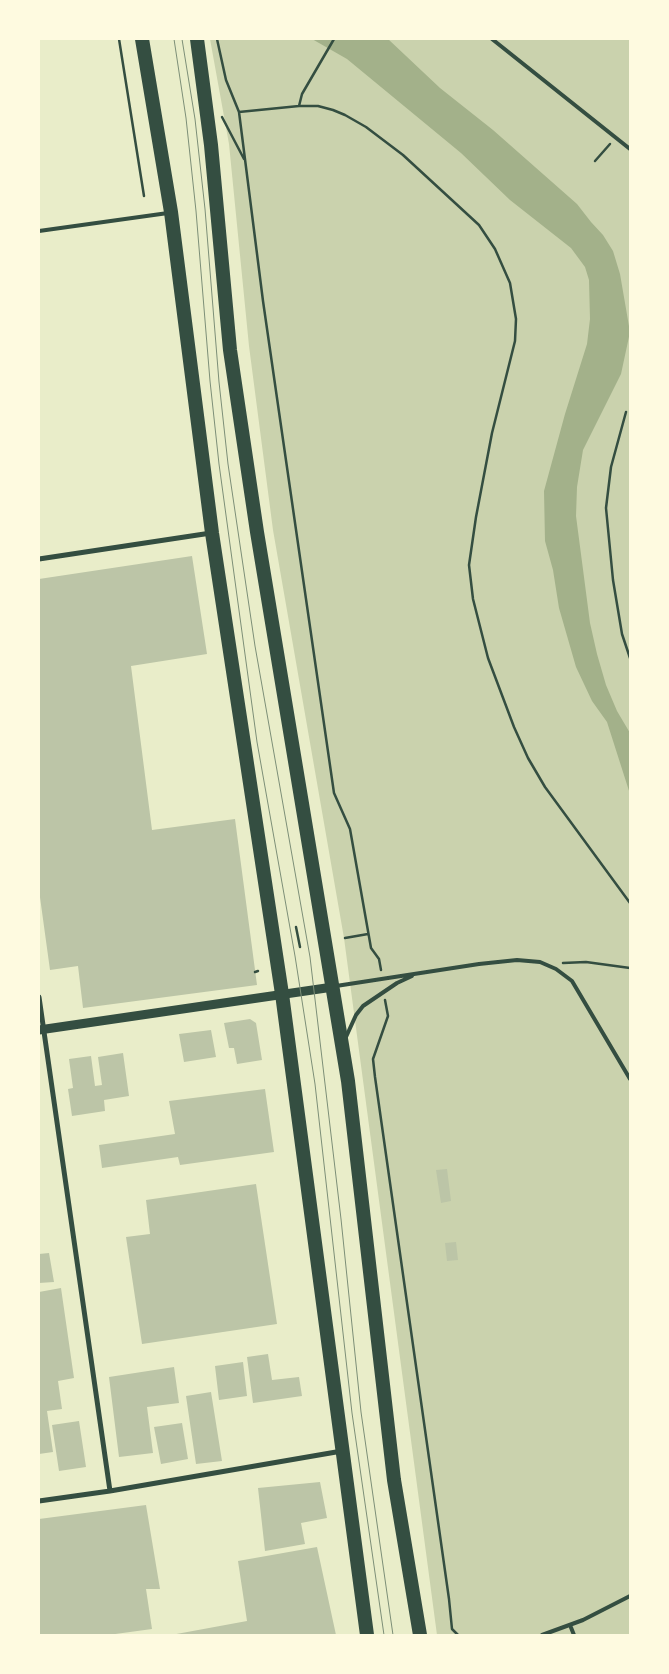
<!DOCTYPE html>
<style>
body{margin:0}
#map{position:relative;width:669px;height:1674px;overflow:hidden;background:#e9edc9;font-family:Raleway,sans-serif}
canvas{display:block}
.frame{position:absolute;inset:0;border:40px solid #fefae0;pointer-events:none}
</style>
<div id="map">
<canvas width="669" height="1674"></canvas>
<div class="frame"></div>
</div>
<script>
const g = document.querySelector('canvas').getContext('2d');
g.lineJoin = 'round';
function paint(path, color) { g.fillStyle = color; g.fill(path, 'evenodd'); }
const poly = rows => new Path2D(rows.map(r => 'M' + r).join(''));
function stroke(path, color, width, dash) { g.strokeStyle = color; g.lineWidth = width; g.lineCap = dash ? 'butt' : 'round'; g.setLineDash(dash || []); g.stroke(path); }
const green = poly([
 [210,39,630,39,630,1635,437,1635,344,938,273,530,249,346,229,144]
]);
const water = poly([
 [312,39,388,39,440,88,493,130,577,204,591,222,603,235,613,251,620,274,630,332,621,374,583,450,577,487,576,516,590,623,597,654,606,685,617,711,630,733,630,794,607,722,592,701,576,667,559,608,553,570,545,541,544,491,565,414,587,344,590,319,589,280,585,267,571,248,510,200,461,153,347,59]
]);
const building = poly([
 [192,556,207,654,131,666,152,830,235,819,257,985,83,1008,78,966,50,970,39,890,39,579],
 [250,1019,256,1023,262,1060,237,1064,234,1048,229,1048,224,1023],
 [211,1030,216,1057,184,1062,179,1034],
 [123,1053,129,1096,104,1100,105,1111,72,1116,68,1089,73,1088,69,1059,91,1056,95,1086,102,1085,98,1057],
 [265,1089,274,1152,180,1165,178,1157,102,1168,99,1145,175,1134,169,1101],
 [447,1169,451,1201,441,1203,436,1170],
 [256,1184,277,1324,142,1344,126,1237,150,1234,146,1200],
 [456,1242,458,1260,447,1261,445,1243],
 [49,1253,54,1282,39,1283,39,1254],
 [61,1288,74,1378,58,1381,62,1409,47,1411,53,1452,39,1454,39,1292],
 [268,1354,272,1380,299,1377,302,1396,253,1403,247,1357],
 [243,1362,247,1396,219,1400,215,1366],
 [174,1367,179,1403,147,1407,153,1453,119,1457,109,1377],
 [211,1392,222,1461,196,1464,186,1396],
 [79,1421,86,1467,59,1471,52,1425],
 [182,1423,188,1459,161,1464,154,1427],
 [320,1482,327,1518,301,1523,305,1544,265,1551,258,1488],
 [146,1505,160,1589,146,1589,152,1629,108,1635,39,1635,39,1519],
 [317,1547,336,1635,171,1635,247,1621,238,1561]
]);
const path = poly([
 [119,39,144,196],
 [217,39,226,80,239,112,263,301,334,793,350,829,371,948,379,959,381,970],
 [299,106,302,94,334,39],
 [239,112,299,106,318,106,333,110,345,115,366,127,403,155,479,225,495,249,510,283,516,319,515,341,492,433,476,517,469,565,473,599,488,658,514,727,528,758,545,787,630,903],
 [222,117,244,159],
 [595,161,610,144],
 [626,412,611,467,606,508,613,580,622,634,630,658],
 [296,927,300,947],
 [345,938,368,934],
 [563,963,586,962,630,968],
 [255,972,258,971],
 [385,1000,388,1016,373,1059,375,1077,449,1599,452,1629,458,1635]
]);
const service = poly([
 [492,39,630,149],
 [39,231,168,213],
 [336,986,479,964,517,960,540,962,556,969,572,981,630,1079],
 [346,1037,356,1015,363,1006,397,983,412,976],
 [570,1625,574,1635],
 [542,1635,583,1620,630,1596]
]);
const minor = poly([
 [39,559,211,533],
 [39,997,110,1491],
 [39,1501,110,1491,342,1451]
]);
const tertiary = poly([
 [39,1030,333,987]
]);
const trunk = poly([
 [142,39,171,212,212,533,282,994,367,1635],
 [197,39,211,145,230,350,257,532,348,1081,394,1480,420,1635]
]);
const tram = poly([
 [174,39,186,118,196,211,210,381,219,464,257,742,295,956,315,1084,352,1413,384,1635],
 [182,39,195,119,205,209,219,382,228,464,255,646,310,957,341,1219,361,1412,393,1635]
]);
paint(green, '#cad2ad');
paint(water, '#a3b18a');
paint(building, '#bcc5a7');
stroke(path, '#344e41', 2.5);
stroke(service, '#344e41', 4);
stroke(minor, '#344e41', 5);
stroke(tertiary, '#344e41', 9);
stroke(trunk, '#344e41', 14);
stroke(tram, '#7c8e77', 1);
</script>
